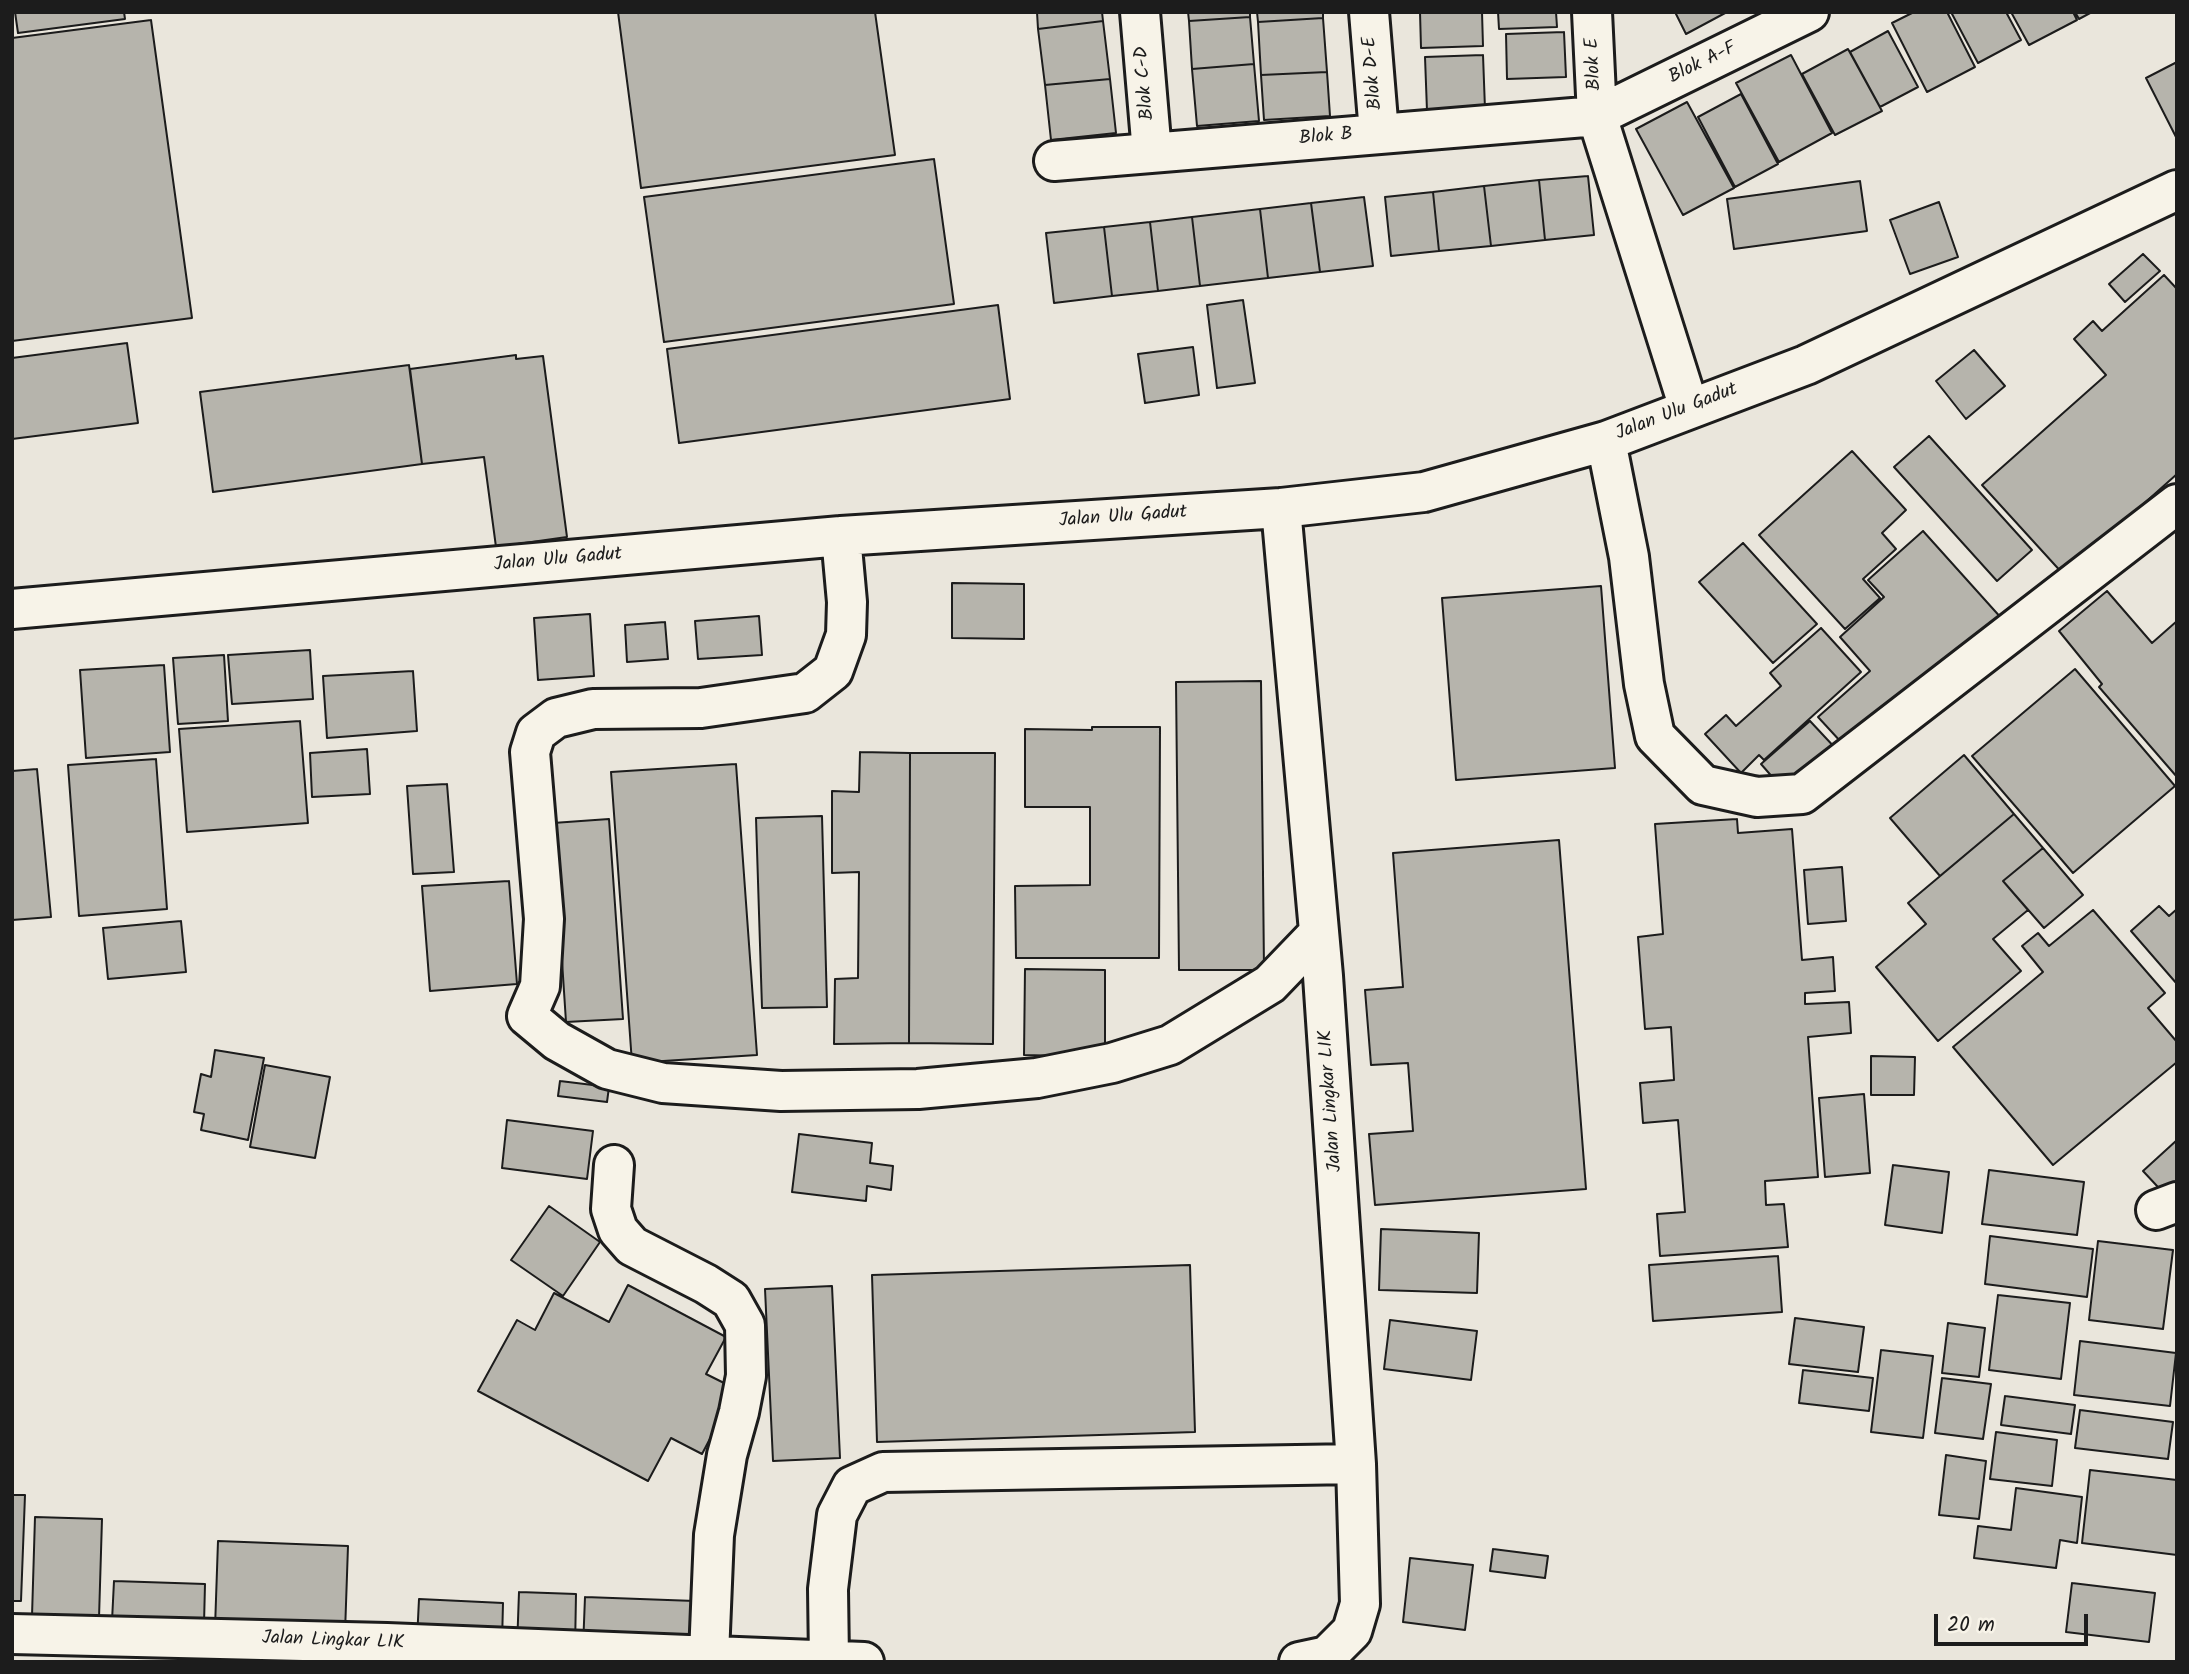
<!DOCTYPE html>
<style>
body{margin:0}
#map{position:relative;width:2189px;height:1674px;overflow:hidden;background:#eae6dc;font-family:Kalam,sans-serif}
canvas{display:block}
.frame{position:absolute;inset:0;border:14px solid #1c1c1c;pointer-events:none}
.scale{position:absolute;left:1934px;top:1614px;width:154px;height:32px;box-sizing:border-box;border:4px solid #1c1c1c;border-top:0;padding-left:9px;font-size:21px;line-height:24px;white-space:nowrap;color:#1c1c1c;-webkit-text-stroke:5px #f7f3e8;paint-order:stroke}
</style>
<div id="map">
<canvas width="2189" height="1674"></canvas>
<div class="frame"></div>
<div class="scale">20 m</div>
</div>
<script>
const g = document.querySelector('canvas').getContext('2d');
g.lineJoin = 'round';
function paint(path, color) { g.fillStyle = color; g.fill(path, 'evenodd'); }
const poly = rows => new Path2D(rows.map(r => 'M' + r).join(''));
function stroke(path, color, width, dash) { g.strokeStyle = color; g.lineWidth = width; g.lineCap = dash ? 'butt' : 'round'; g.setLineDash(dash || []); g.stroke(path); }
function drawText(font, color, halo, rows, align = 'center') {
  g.font = font + ' Kalam,sans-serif'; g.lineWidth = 5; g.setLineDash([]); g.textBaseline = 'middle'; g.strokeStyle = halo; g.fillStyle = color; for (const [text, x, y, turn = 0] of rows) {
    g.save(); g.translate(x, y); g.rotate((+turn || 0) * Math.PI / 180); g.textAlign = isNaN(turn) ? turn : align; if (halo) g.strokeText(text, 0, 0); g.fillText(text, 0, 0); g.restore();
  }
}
const building = poly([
 [15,12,124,12,125,19,18,33,15,12],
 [618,12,875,12,895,155,641,188,618,12],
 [1037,12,1102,12,1103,21,1038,29,1037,12],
 [1188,12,1250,12,1250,17,1189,21,1188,12],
 [1257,12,1323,12,1323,18,1258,22,1257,12],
 [1420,12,1482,12,1483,46,1421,48,1420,12],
 [1498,12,1556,12,1557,27,1499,29,1498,12],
 [1675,12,1727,12,1686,34,1675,12],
 [1914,12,1947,12,1975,67,1927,92,1892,23,1914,12],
 [1951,12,2006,12,2021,40,1978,63,1951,12],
 [2011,12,2073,12,2077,20,2029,45,2011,12],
 [2075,12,2092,12,2079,19,2075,12],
 [1250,17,1254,64,1192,69,1189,21,1250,17],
 [1323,18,1327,72,1261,75,1258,22,1323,18],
 [151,20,192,318,12,341,12,38,151,20],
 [1103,21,1110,79,1045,85,1038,29,1103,21],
 [1888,31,1918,87,1880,107,1850,52,1888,31],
 [1564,32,1566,77,1507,79,1506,34,1564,32],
 [1848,49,1882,111,1835,135,1802,74,1848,49],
 [1483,55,1485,109,1427,111,1425,57,1483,55],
 [1791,55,1832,133,1779,162,1736,83,1791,55],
 [2177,62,2177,139,2146,78,2177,62],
 [1254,64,1259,121,1197,126,1192,69,1254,64],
 [1327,72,1330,116,1264,120,1261,75,1327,72],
 [1110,79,1116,133,1051,140,1045,85,1110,79],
 [1741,94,1778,164,1735,187,1698,117,1741,94],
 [1687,102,1734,188,1683,215,1636,129,1687,102],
 [934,159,954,304,664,342,644,197,934,159],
 [1588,176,1594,235,1545,240,1539,180,1588,176],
 [1539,180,1545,240,1491,246,1484,186,1539,180],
 [1860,181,1867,231,1734,249,1727,199,1860,181],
 [1484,186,1491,246,1439,251,1433,192,1484,186],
 [1433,192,1439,251,1391,256,1385,197,1433,192],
 [1364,197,1373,266,1320,272,1311,203,1364,197],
 [1939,202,1958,257,1910,274,1890,220,1939,202],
 [1311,203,1320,272,1268,278,1260,209,1311,203],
 [1260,209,1268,278,1200,286,1192,217,1260,209],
 [1192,217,1200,286,1158,291,1150,222,1192,217],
 [1150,222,1158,291,1112,296,1104,227,1150,222],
 [1104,227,1112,296,1054,303,1046,233,1104,227],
 [2143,254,2160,271,2125,302,2109,284,2143,254],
 [2164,275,2177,289,2177,474,2064,575,1982,485,2106,375,2074,339,2093,321,2102,331,2164,275],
 [1243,300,1255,383,1217,388,1207,305,1243,300],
 [998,305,1010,399,679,443,667,349,998,305],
 [127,343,138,423,12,439,12,358,127,343],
 [1193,347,1199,395,1145,403,1138,354,1193,347],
 [1974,350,2005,386,1966,419,1936,381,1974,350],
 [516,355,516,359,543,356,567,537,496,547,484,457,422,464,410,369,516,355],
 [409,365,422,464,213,492,200,392,409,365],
 [1929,436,2032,550,1997,581,1894,467,1929,436],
 [1852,451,1906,510,1882,533,1896,549,1863,579,1880,598,1845,629,1759,535,1852,451],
 [1923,531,2003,620,1853,755,1818,717,1870,671,1840,637,1884,597,1868,580,1923,531],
 [1743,543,1817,624,1773,663,1699,582,1743,543],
 [952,583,1024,584,1024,639,952,638,952,583],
 [1601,586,1615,768,1456,780,1442,598,1601,586],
 [2107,591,2152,643,2177,621,2177,777,2099,687,2102,684,2059,631,2107,591],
 [590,614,594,676,538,680,534,618,590,614],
 [759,616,762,655,698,659,695,621,759,616],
 [665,622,668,659,627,662,625,625,665,622],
 [1821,628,1861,672,1764,760,1759,755,1741,773,1705,734,1726,715,1736,726,1781,686,1770,673,1821,628],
 [310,650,313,699,232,704,228,655,310,650],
 [224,655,228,721,178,724,173,658,224,655],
 [164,665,170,752,86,758,80,670,164,665],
 [2075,669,2175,786,2073,873,1972,756,2075,669],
 [413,671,417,731,327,738,323,676,413,671],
 [1261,681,1264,970,1179,970,1176,682,1261,681],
 [300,721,308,823,187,832,179,729,300,721],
 [1810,721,1838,751,1788,795,1761,764,1810,721],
 [1092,727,1160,727,1159,958,1016,958,1015,886,1090,885,1090,807,1025,807,1025,729,1092,730,1092,727],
 [367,749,370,794,312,797,310,753,367,749],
 [860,752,910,753,909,1043,834,1044,835,979,858,978,859,872,832,873,832,791,859,792,860,752],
 [910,753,995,753,993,1044,909,1043,910,753],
 [1964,755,2014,814,1940,876,1890,818,1964,755],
 [156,759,167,909,79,916,68,765,156,759],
 [736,764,757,1055,632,1063,611,772,736,764],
 [37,769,51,917,12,920,12,771,37,769],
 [447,784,454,872,413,874,407,786,447,784],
 [2014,814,2043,848,2003,881,2028,910,1993,939,2021,971,1938,1041,1876,967,1926,924,1908,903,2014,814],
 [822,816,827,1007,762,1008,756,818,822,816],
 [609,819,623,1019,566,1022,553,823,609,819],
 [1737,819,1738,833,1792,829,1802,960,1833,957,1835,991,1805,993,1805,1004,1849,1002,1851,1033,1808,1037,1818,1177,1765,1181,1766,1205,1784,1204,1788,1247,1660,1256,1657,1214,1685,1212,1678,1120,1643,1123,1640,1083,1674,1080,1671,1027,1645,1029,1638,937,1663,934,1655,824,1737,819],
 [1559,840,1586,1189,1375,1205,1369,1134,1413,1131,1408,1063,1371,1065,1365,990,1403,987,1393,853,1559,840],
 [2043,848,2083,895,2044,928,2003,881,2043,848],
 [1842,867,1846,921,1808,924,1804,870,1842,867],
 [509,881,517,984,430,991,422,886,509,881],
 [2159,906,2169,916,2177,909,2177,984,2131,931,2159,906],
 [2093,910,2165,993,2148,1008,2177,1042,2177,1062,2053,1165,1953,1047,2043,972,2022,946,2038,933,2049,946,2093,910],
 [181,921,186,972,108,979,103,928,181,921],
 [1025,969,1105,970,1105,1057,1024,1055,1025,969],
 [215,1050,264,1058,248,1140,201,1130,204,1114,194,1112,201,1074,211,1077,215,1050],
 [1871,1056,1915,1057,1914,1095,1871,1095,1871,1056],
 [265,1065,330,1077,315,1158,250,1147,265,1065],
 [560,1081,609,1087,607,1102,558,1096,560,1081],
 [1864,1094,1870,1173,1825,1177,1819,1098,1864,1094],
 [507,1120,593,1131,587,1179,502,1168,507,1120],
 [799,1134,872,1143,870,1163,893,1166,891,1190,867,1186,866,1201,792,1192,799,1134],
 [2177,1140,2177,1196,2171,1201,2143,1171,2177,1140],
 [1893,1165,1949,1172,1942,1233,1885,1225,1893,1165],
 [1989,1170,2084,1182,2077,1235,1982,1224,1989,1170],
 [549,1206,600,1242,563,1296,511,1260,549,1206],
 [1381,1229,1479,1233,1477,1293,1379,1290,1381,1229],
 [1990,1236,2093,1249,2087,1297,1985,1284,1990,1236],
 [2098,1241,2173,1250,2163,1329,2089,1320,2098,1241],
 [1778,1256,1782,1312,1653,1321,1649,1265,1778,1256],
 [1190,1265,1195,1432,877,1442,872,1275,1190,1265],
 [628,1285,726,1337,706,1374,736,1389,702,1454,671,1438,648,1481,478,1391,517,1320,535,1330,554,1293,609,1322,628,1285],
 [832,1286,840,1458,773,1461,765,1289,832,1286],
 [1998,1295,2070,1303,2061,1379,1989,1370,1998,1295],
 [1795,1318,1864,1327,1858,1372,1789,1364,1795,1318],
 [1390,1320,1477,1331,1471,1380,1384,1369,1390,1320],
 [1948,1323,1985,1328,1979,1377,1942,1373,1948,1323],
 [2080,1341,2176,1353,2170,1406,2074,1395,2080,1341],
 [1881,1350,1933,1356,1923,1438,1871,1432,1881,1350],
 [1803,1370,1873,1378,1869,1411,1799,1403,1803,1370],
 [1942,1378,1991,1384,1983,1439,1935,1433,1942,1378],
 [2005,1396,2075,1405,2071,1434,2001,1425,2005,1396],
 [2080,1410,2173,1422,2168,1459,2075,1448,2080,1410],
 [1996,1432,2057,1440,2052,1486,1990,1479,1996,1432],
 [1946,1455,1986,1461,1979,1519,1939,1515,1946,1455],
 [2090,1470,2177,1480,2177,1555,2082,1543,2090,1470],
 [2016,1488,2082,1497,2077,1543,2060,1540,2056,1568,1974,1558,1978,1526,2011,1530,2016,1488],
 [12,1495,25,1495,21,1601,12,1601,12,1495],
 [35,1517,102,1519,99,1618,32,1616,35,1517],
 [218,1541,348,1546,345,1633,215,1628,218,1541],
 [1493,1549,1548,1556,1545,1578,1490,1571,1493,1549],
 [1410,1558,1473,1565,1465,1630,1403,1622,1410,1558],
 [114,1581,205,1584,204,1624,112,1621,114,1581],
 [2072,1583,2155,1593,2149,1642,2066,1632,2072,1583],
 [519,1592,576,1594,575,1650,517,1648,519,1592],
 [585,1597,695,1601,693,1652,583,1648,585,1597],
 [419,1599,503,1603,502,1643,417,1640,419,1599]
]);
const minor = poly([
 [1140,12,1152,153],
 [1369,12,1379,133],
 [1592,12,1597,116,1689,408],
 [1054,161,1597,116,1809,12],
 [1606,441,1629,557,1644,684,1655,736,1703,785,1757,797,1802,794,2177,504],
 [1281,508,1323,976,1356,1464,1360,1604,1352,1631,1327,1656,1299,1662],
 [841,536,847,602,846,635,833,671,805,693,701,708,593,709,556,718,536,733,530,752,544,919,540,986,527,1016,557,1041,607,1069,663,1083,781,1091,918,1089,1037,1078,1112,1063,1170,1045,1270,984,1319,933],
 [12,609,841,536,1281,508,1424,492,1606,441,1806,365,2177,190],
 [614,1165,611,1209,618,1230,632,1246,706,1284,731,1300,745,1325,746,1376,739,1412,727,1455,714,1535,709,1655],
 [2156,1210,2177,1202],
 [12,1634,387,1643,864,1662],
 [829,1660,828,1589,837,1515,852,1486,883,1472,1356,1464]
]);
const streetNames = [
 ["Blok E",1595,64,-93],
 ["Blok A-F",1703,64,-26],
 ["Blok D-E",1374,73,-95],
 ["Blok C-D",1146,83,-95],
 ["Blok B",1326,138,-5],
 ["Jalan Ulu Gadut",1677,413,-21],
 ["Jalan Ulu Gadut",1123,518,-4],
 ["Jalan Ulu Gadut",558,561,-5],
 ["Jalan Lingkar LIK",1332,1101,-94],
 ["Jalan Lingkar LIK",333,1642,2]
];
paint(building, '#b6b4ac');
stroke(building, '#1c1c1c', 2);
stroke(minor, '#1c1c1c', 44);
stroke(minor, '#f7f3e8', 38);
drawText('19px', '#1c1c1c', '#f7f3e8', streetNames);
</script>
